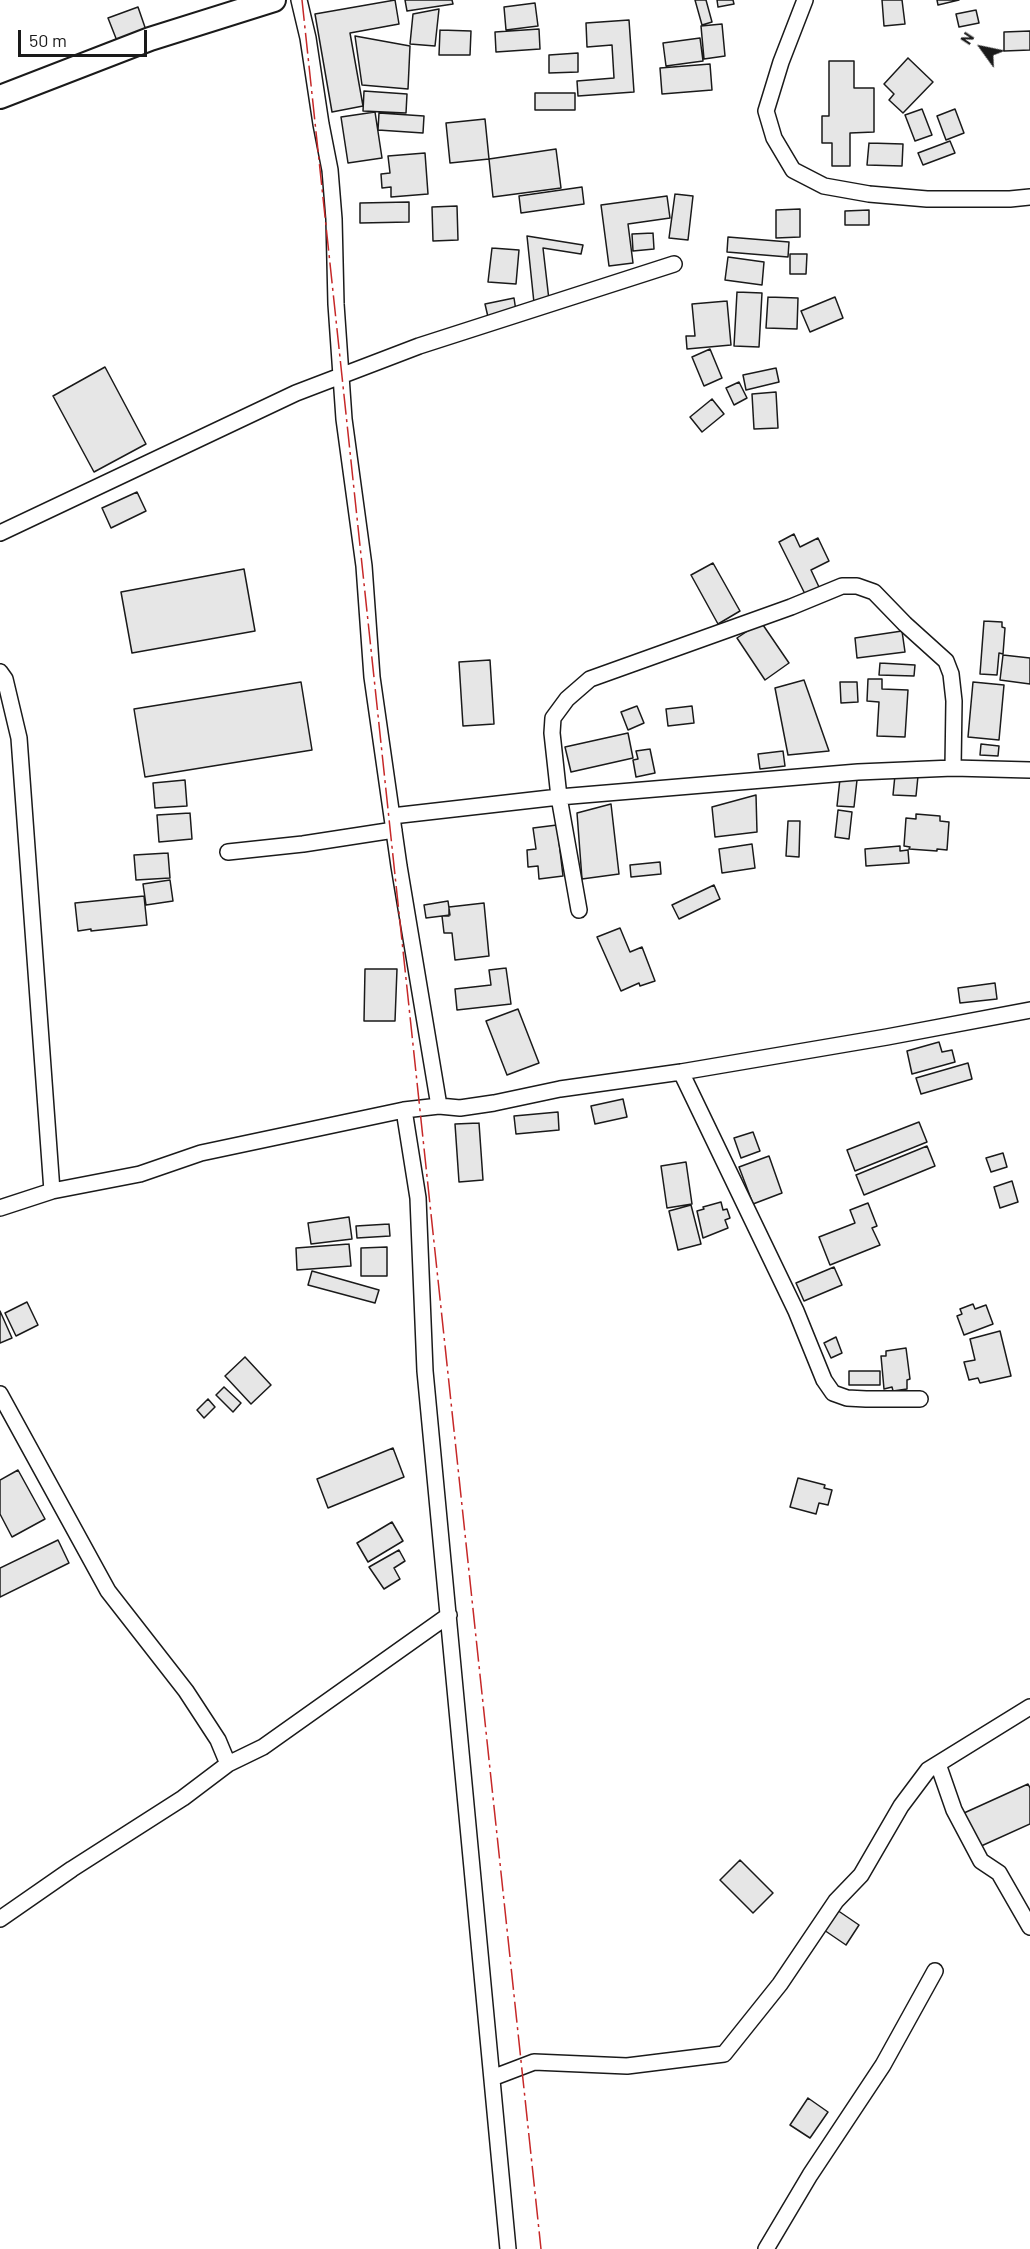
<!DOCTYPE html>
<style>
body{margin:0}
#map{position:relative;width:1030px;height:2249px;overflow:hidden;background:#fff;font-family:Barlow,sans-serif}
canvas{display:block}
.north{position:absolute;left:952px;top:18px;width:60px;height:60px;-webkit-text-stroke:4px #fff;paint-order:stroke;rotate:303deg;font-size:16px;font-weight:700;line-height:24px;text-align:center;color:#1a1a1a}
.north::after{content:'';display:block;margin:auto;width:21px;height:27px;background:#1a1a1a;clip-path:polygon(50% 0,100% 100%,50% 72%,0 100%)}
.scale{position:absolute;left:18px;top:30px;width:129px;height:27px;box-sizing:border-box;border:3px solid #1a1a1a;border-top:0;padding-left:8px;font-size:18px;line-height:21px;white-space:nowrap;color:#1a1a1a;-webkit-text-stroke:4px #fff;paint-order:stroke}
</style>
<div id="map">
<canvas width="1030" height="2249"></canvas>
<div class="north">N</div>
<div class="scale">50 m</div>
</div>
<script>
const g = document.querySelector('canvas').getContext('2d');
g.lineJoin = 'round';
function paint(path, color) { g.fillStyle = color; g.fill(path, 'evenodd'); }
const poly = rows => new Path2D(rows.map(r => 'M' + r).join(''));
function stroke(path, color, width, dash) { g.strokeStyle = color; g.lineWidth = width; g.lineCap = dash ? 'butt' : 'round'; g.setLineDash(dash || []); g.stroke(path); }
const building = poly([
 [395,0,399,24,350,33,363,106,332,112,315,14,395,0],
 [405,0,452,0,453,4,407,11,405,0],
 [695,0,706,0,712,22,702,25,695,0],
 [717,0,733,0,734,4,718,7,717,0],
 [882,0,902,0,905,24,884,26,882,0],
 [937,0,959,0,938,5,937,0],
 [535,3,538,26,506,30,504,7,535,3],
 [138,7,148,36,119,46,108,18,138,7],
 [439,9,435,46,410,44,413,14,439,9],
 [976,10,979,23,959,27,956,14,976,10],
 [629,20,634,92,578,96,577,81,614,78,612,45,587,47,586,23,629,20],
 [722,24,725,56,704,59,701,26,722,24],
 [539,29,540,49,496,52,495,32,539,29],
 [440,30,471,31,470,55,439,55,440,30],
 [1030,31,1030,50,1004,51,1004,32,1030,31],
 [355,36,410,46,408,89,362,85,355,36],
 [700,38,703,61,666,66,663,43,700,38],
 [578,53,578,72,549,73,549,55,578,53],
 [908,58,933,82,903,113,889,100,894,94,884,84,908,58],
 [829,61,854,61,854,88,874,88,874,132,850,133,850,166,832,166,832,143,822,143,822,116,829,116,829,61],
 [710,64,712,90,662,94,660,68,710,64],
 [364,91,407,94,406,113,363,111,364,91],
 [535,93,575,93,575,110,535,110,535,93],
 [922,109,932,135,915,141,905,115,922,109],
 [955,109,964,133,946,140,937,116,955,109],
 [375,112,382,158,348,163,341,117,375,112],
 [379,113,424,116,423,133,378,130,379,113],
 [485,119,489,159,450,163,446,123,485,119],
 [950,141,955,153,923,165,918,153,950,141],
 [869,143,903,144,902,166,867,165,869,143],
 [556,149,561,188,493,197,489,159,556,149],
 [425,153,428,194,391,197,391,187,382,188,381,174,390,173,388,156,425,153],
 [582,187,584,204,521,213,519,196,582,187],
 [675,194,693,196,688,240,669,238,675,194],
 [667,196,670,218,628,224,633,263,609,266,601,205,667,196],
 [409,202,409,222,360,223,360,203,409,202],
 [457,206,458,240,433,241,432,207,457,206],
 [800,209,800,237,776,238,776,210,800,209],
 [869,210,869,225,845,225,845,211,869,210],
 [653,233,654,249,633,251,632,234,653,233],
 [527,236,583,245,581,254,543,248,549,300,534,303,527,236],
 [728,237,789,242,788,257,727,252,728,237],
 [492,248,519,250,516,284,488,282,492,248],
 [790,254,807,254,806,274,790,274,790,254],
 [728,257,764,262,762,285,725,280,728,257],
 [737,292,762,293,759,347,734,346,737,292],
 [768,297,798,298,797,329,766,328,768,297],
 [835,297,843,318,810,332,801,311,835,297],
 [514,298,516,311,488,317,485,304,514,298],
 [727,301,731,345,687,349,686,336,695,336,692,304,727,301],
 [710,349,722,378,704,386,692,357,710,349],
 [105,367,146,444,94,472,53,396,105,367],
 [776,368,779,382,746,390,743,375,776,368],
 [739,382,747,398,734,405,726,388,739,382],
 [776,392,778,428,754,429,752,394,776,392],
 [712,399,724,414,702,432,690,417,712,399],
 [137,492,146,511,111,528,102,508,137,492],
 [794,534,800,547,818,538,829,561,811,570,819,587,805,594,779,542,794,534],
 [713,563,740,611,718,624,691,575,713,563],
 [244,569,255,631,132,653,121,592,244,569],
 [984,621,1002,622,1002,627,1005,628,1003,654,999,653,997,675,980,674,984,621],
 [761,622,789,663,765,680,737,638,761,622],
 [902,631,905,652,857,658,855,638,902,631],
 [1003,655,1030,658,1030,684,1000,680,1003,655],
 [490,660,494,724,463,726,459,662,490,660],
 [880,663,915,665,914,676,879,675,880,663],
 [868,679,882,679,882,689,908,690,905,737,877,736,879,702,867,701,868,679],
 [804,680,829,751,788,755,775,688,804,680],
 [301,682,312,750,145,777,134,709,301,682],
 [840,682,857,682,858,702,841,703,840,682],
 [973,682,1004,685,999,740,968,737,973,682],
 [637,706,644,723,628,730,621,712,637,706],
 [692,706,694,723,668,726,666,709,692,706],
 [628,733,633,758,571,772,565,747,628,733],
 [981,744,999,746,998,756,980,755,981,744],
 [650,749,655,773,636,777,633,760,638,759,636,751,650,749],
 [783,751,785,766,760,769,758,754,783,751],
 [895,775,918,776,916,796,893,795,895,775],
 [840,779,857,780,854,807,837,806,840,779],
 [185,780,187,806,155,808,153,783,185,780],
 [756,795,757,832,715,837,712,807,756,795],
 [611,804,619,874,582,879,577,813,611,804],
 [838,810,852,812,849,839,835,837,838,810],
 [190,813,192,839,159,842,157,815,190,813],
 [916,814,940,816,940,821,949,822,947,850,937,849,937,851,909,849,910,847,904,846,906,818,916,819,916,814],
 [788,821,800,821,799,857,786,856,788,821],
 [557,825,563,876,539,879,538,866,528,867,527,850,536,849,533,828,557,825],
 [752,844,755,868,722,873,719,849,752,844],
 [900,846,900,851,908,850,909,863,866,866,865,849,900,846],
 [168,853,170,878,136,880,134,855,168,853],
 [660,862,661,874,631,877,630,865,660,862],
 [170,880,173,901,146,905,143,884,170,880],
 [714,885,720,899,679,919,672,905,714,885],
 [144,896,147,925,91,931,91,929,78,931,75,903,144,896],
 [448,901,450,915,426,918,424,905,448,901],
 [484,903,489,956,455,960,452,933,444,933,442,916,449,916,449,907,484,903],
 [620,928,630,952,642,947,655,981,640,986,639,983,621,991,597,937,620,928],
 [506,968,511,1004,457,1010,455,989,491,985,489,970,506,968],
 [365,969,397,969,395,1021,364,1021,365,969],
 [995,983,997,999,960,1003,958,988,995,983],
 [518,1009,539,1063,507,1075,486,1021,518,1009],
 [939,1042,942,1052,952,1050,955,1062,912,1074,907,1051,939,1042],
 [968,1063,972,1079,921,1094,916,1078,968,1063],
 [623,1099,627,1117,595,1124,591,1106,623,1099],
 [558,1112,559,1130,516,1134,514,1116,558,1112],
 [919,1122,927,1142,855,1171,847,1150,919,1122],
 [479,1123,483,1180,459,1182,455,1124,479,1123],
 [753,1132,760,1151,741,1158,734,1138,753,1132],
 [927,1146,935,1166,864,1195,856,1175,927,1146],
 [1003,1153,1007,1167,991,1172,986,1158,1003,1153],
 [769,1156,782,1193,753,1204,739,1167,769,1156],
 [686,1162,692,1204,667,1208,661,1166,686,1162],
 [1012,1181,1018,1202,1000,1208,994,1187,1012,1181],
 [721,1202,723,1210,727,1209,730,1218,725,1220,728,1228,703,1238,697,1211,704,1209,703,1207,721,1202],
 [868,1203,877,1226,872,1228,880,1245,830,1265,819,1237,855,1223,850,1210,868,1203],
 [691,1205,701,1244,678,1250,669,1211,691,1205],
 [349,1217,352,1239,311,1244,308,1223,349,1217],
 [389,1224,390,1236,357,1238,356,1226,389,1224],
 [349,1244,351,1266,297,1270,296,1248,349,1244],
 [387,1247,387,1276,361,1276,361,1248,387,1247],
 [834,1267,842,1285,804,1301,796,1283,834,1267],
 [312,1271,379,1290,375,1303,308,1285,312,1271],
 [27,1302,38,1325,16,1336,5,1313,27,1302],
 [973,1304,975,1309,986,1305,993,1324,964,1335,957,1316,962,1314,960,1309,973,1304],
 [0,1311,12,1338,0,1343,0,1311],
 [1000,1331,1011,1376,980,1383,978,1378,969,1380,964,1362,975,1360,970,1339,1000,1331],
 [836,1337,842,1353,831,1358,824,1343,836,1337],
 [906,1348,910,1379,907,1380,907,1389,893,1391,892,1387,884,1389,881,1356,886,1356,886,1351,906,1348],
 [245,1357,271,1385,251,1404,225,1376,245,1357],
 [849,1371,880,1371,880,1385,849,1385,849,1371],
 [224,1387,241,1403,233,1412,216,1395,224,1387],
 [208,1399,215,1407,204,1418,197,1410,208,1399],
 [393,1448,404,1477,328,1508,317,1479,393,1448],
 [18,1470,45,1519,12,1537,0,1514,0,1480,18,1470],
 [798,1478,825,1485,824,1488,832,1490,828,1505,819,1503,816,1514,790,1507,798,1478],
 [392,1522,403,1541,368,1562,357,1543,392,1522],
 [58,1540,69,1563,0,1597,0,1568,58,1540],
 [399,1550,405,1561,394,1568,400,1579,384,1589,369,1567,399,1550],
 [1028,1784,1030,1788,1030,1824,979,1847,964,1813,1028,1784],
 [740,1860,773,1893,753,1913,720,1880,740,1860],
 [837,1910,859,1925,846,1945,824,1930,837,1910],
 [808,2098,828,2112,810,2138,790,2125,808,2098]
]);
const minor = poly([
 [299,0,308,38,321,124,330,170,334,219,336,304,344,419,364,566,372,677,399,866,439,1106],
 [805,0,781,62,766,111,774,138,793,170,824,186,869,194,927,199,1010,199,1030,197],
 [0,533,296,393,419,346,674,264],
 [0,672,5,679,19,738,52,1191],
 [392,816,559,797,858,772,953,768,1030,770],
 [228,852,303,844,394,830],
 [579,910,559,797,552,733,553,718,567,699,590,679,791,607,842,586,857,586,874,592,905,624,946,661,951,674,954,701,953,768],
 [681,1072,796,1311,824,1380,833,1393,847,1398,866,1399,920,1399],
 [404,1110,418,1198,425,1371,508,2249],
 [0,1208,52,1191,140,1174,201,1153,404,1110,439,1106,460,1108,494,1103,560,1089,681,1072,887,1037,1030,1010],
 [0,1394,108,1591,186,1691,218,1740,228,1764],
 [938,1764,954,1810,981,1861,999,1873,1030,1927],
 [0,1919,72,1869,183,1798,228,1764,263,1747,449,1615],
 [492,2078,534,2062,627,2066,724,2054,780,1984,836,1901,861,1875,901,1806,928,1770,1030,1707],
 [766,2249,810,2175,883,2065,935,1971]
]);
const secondary = poly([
 [0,97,150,39,274,0]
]);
const power = poly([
 [302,0,541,2249]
]);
paint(building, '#e6e6e6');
stroke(building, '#1a1a1a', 1.5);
stroke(minor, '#1a1a1a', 18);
stroke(secondary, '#1a1a1a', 26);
stroke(minor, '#fff', 15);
stroke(secondary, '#fff', 22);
stroke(power, '#c62828', 1.5, [21, 4.5, 3, 4.5]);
</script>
